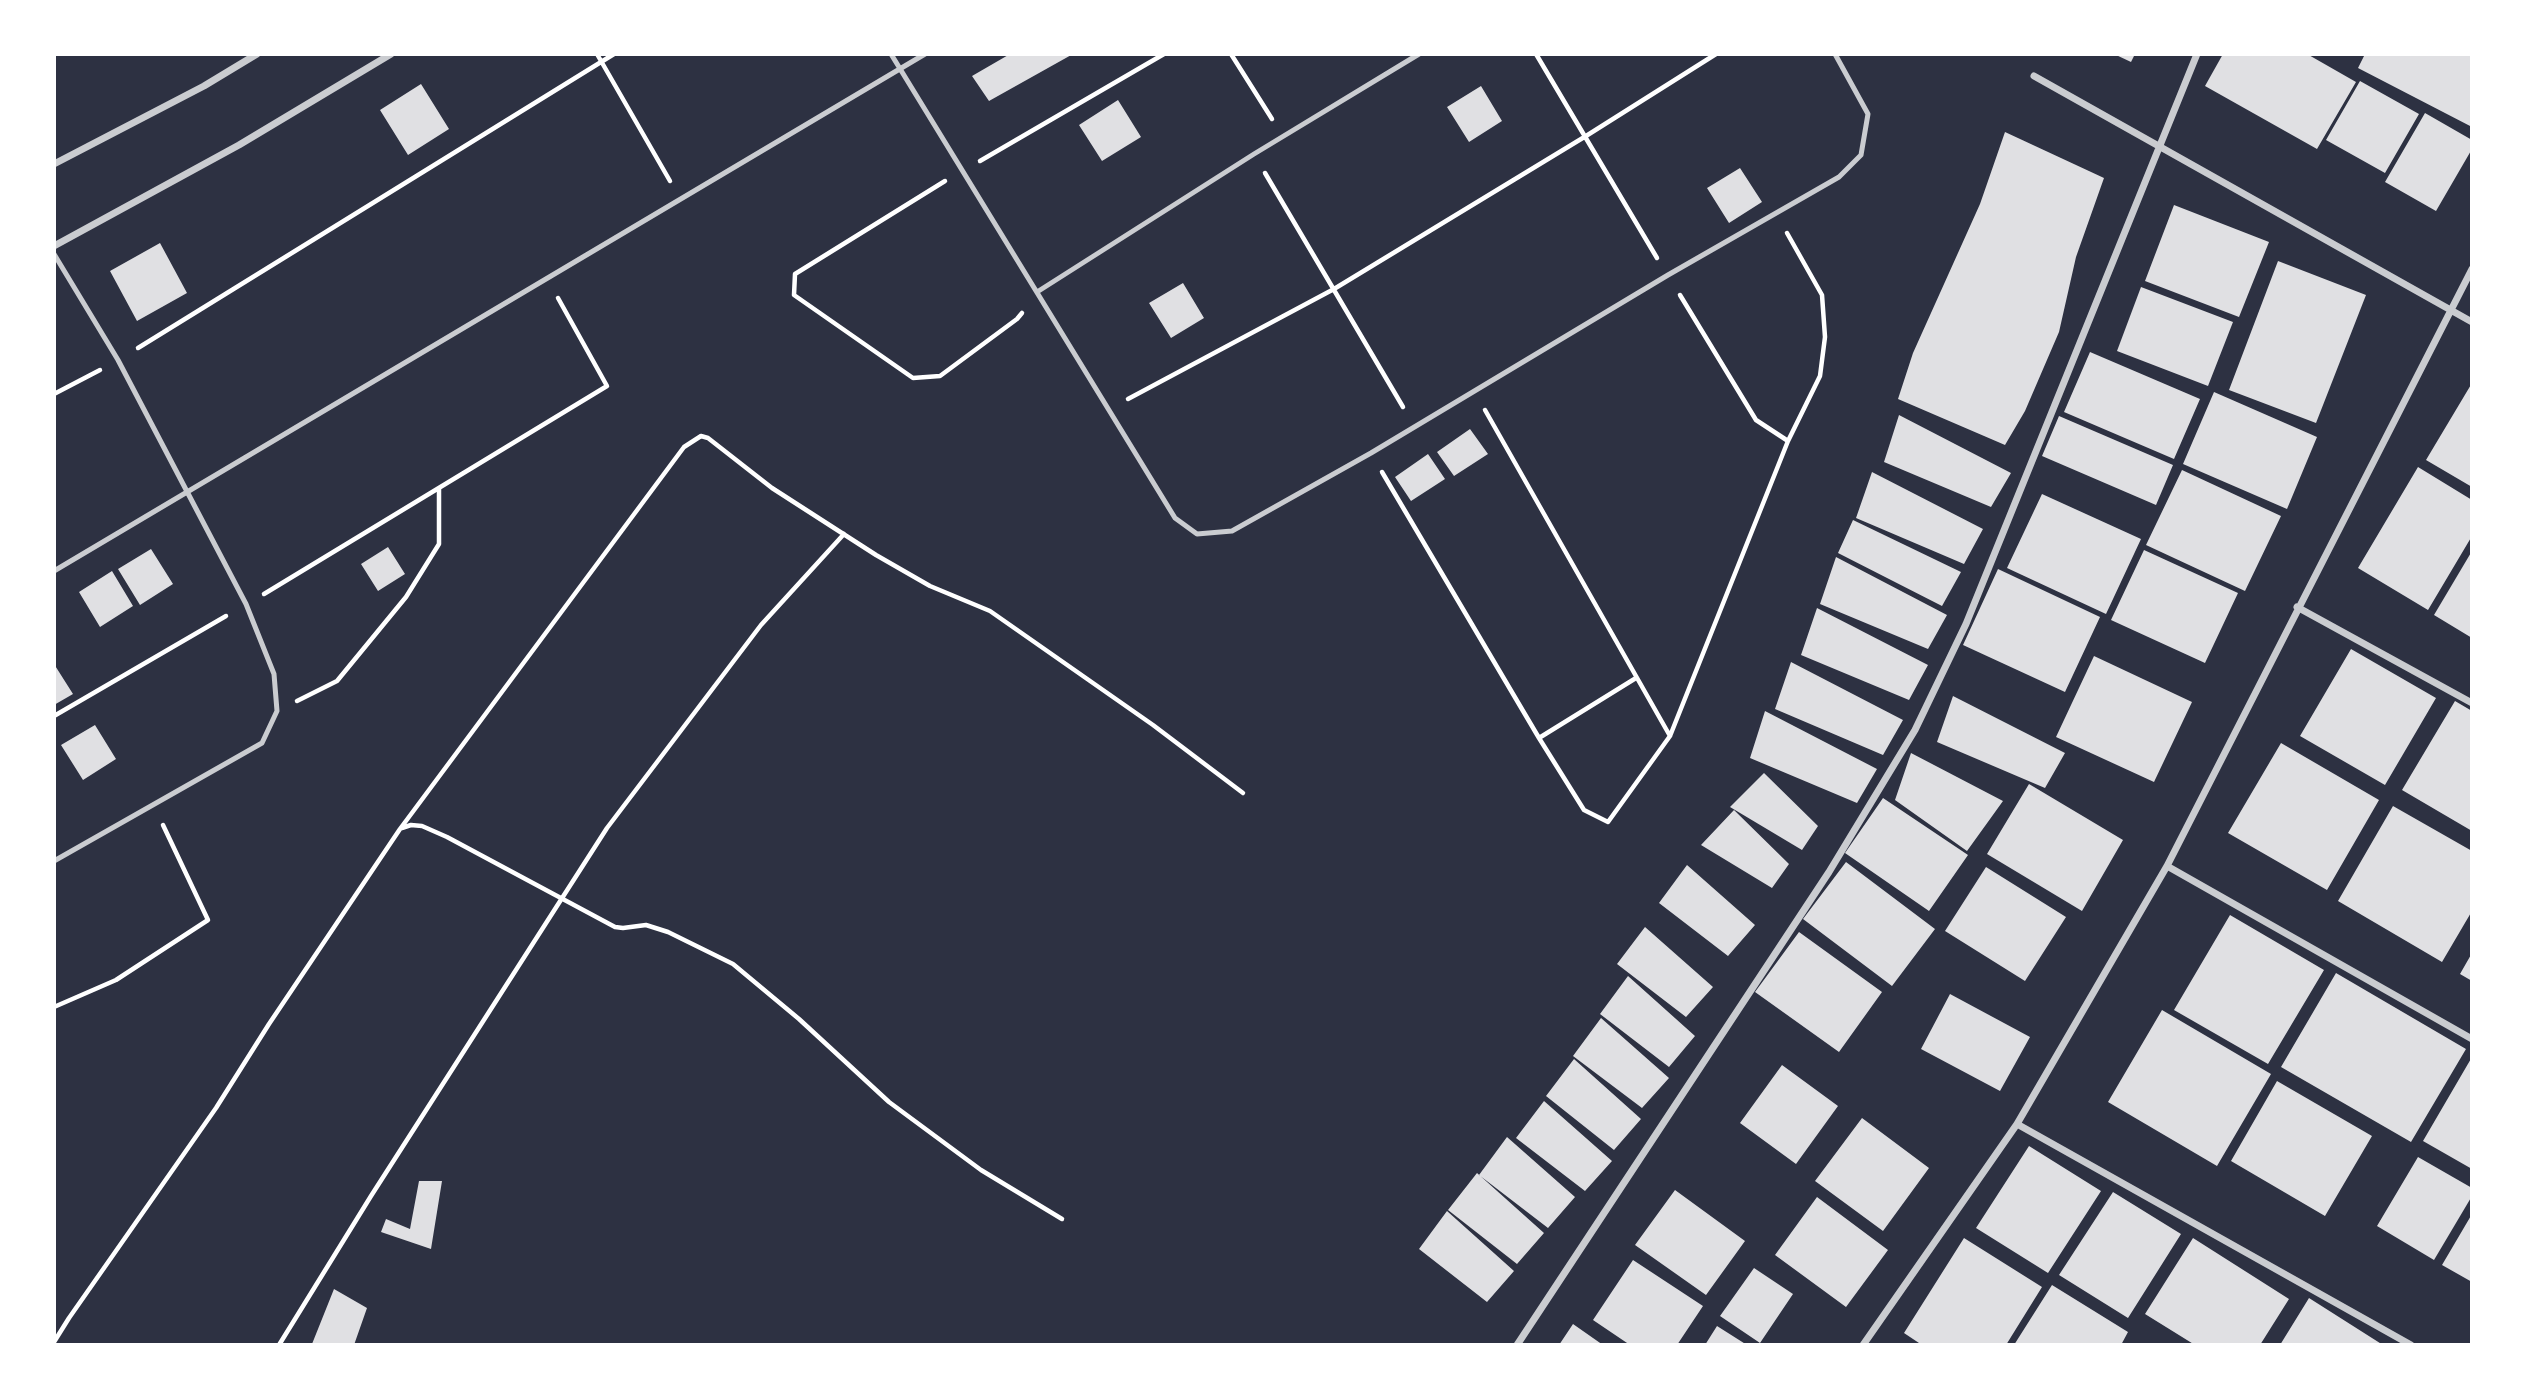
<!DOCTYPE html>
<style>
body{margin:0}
#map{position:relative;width:2526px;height:1399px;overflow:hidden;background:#2d3142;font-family:Ubuntu,sans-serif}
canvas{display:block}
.frame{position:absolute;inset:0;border:56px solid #fff;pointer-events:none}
</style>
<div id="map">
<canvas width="2526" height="1399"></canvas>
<div class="frame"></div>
</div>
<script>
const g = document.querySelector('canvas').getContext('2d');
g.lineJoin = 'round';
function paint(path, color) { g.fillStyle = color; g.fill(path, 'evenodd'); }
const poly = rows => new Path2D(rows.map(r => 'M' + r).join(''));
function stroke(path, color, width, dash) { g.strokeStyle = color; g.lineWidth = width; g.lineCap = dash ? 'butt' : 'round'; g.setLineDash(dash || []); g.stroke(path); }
const building = poly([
 [1010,54,1073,54,989,101,972,76],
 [2114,54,2135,54,2131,62],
 [2223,54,2307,54,2356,82,2317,149,2205,86],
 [2365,54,2472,54,2472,127,2358,68],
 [2360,81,2419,114,2385,173,2326,140],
 [421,84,449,129,408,155,380,110],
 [1481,86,1502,121,1469,142,1447,107],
 [1118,100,1141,137,1102,161,1079,125],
 [2425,113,2472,140,2472,149,2436,211,2385,182],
 [2005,132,2104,178,2076,257,2059,332,2025,411,2005,445,1898,399,1913,353,1980,204],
 [1740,168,1762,202,1729,223,1707,188],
 [2174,205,2269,242,2239,317,2145,281],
 [160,243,187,293,137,321,110,271],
 [2278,261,2366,295,2316,423,2229,390],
 [1183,283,1204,318,1171,338,1149,303],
 [2141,287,2233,322,2208,386,2117,351],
 [2090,352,2200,399,2174,459,2064,412],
 [2472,383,2472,487,2426,460],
 [2214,392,2317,437,2287,509,2183,464],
 [1899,415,2011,473,1991,507,1884,462],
 [2059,416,2173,465,2156,505,2042,456],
 [1470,429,1488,454,1454,476,1437,452],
 [1428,454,1445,479,1411,501,1395,477],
 [2418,467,2472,500,2472,536,2428,610,2358,568],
 [2182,470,2281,516,2245,591,2146,545],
 [1872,472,1983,529,1964,564,1856,518],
 [2042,494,2141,539,2106,614,2007,568],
 [1853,520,1961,572,1942,606,1838,553],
 [388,547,405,574,378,591,361,564],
 [151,549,173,584,140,605,118,569],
 [2144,550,2238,593,2205,663,2111,620],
 [2472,551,2472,638,2434,615],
 [1836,557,1947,615,1928,649,1820,604],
 [1998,569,2100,617,2065,692,1963,645],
 [112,571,133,606,100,627,79,592],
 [1817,608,1928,665,1909,700,1801,655],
 [2351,649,2436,698,2385,785,2300,736],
 [2094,656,2192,702,2154,782,2056,737],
 [1791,662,1903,720,1883,755,1775,709],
 [54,664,73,694,54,705],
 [1953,696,2065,753,2045,788,1937,742],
 [2455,701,2472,711,2472,831,2402,790],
 [1765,711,1877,769,1857,803,1750,758],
 [95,725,116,759,83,780,61,745],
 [2281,743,2379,800,2327,890,2228,833],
 [1911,753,2003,801,1967,851,1895,800],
 [1764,773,1818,826,1802,850,1730,807],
 [2029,784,2123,840,2082,911,1987,854],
 [1883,798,1968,855,1929,911,1845,853],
 [2393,806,2472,851,2472,911,2442,962,2338,901],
 [1734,810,1789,864,1772,888,1701,845],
 [1846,862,1935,929,1892,986,1803,919],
 [1687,865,1755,925,1728,956,1659,903],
 [1986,867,2066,917,2025,981,1945,931],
 [2230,915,2324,970,2268,1064,2174,1010],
 [1645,927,1713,987,1686,1017,1617,964],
 [1799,932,1882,992,1839,1052,1755,992],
 [2472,953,2472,981,2460,974],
 [2336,973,2466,1049,2411,1142,2281,1067],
 [1628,976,1695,1036,1669,1067,1600,1014],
 [1950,994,2030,1037,2000,1091,1921,1049],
 [2162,1010,2271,1074,2217,1166,2108,1102],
 [1601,1018,1669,1078,1642,1108,1573,1056],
 [2472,1057,2472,1169,2423,1141],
 [1574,1059,1641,1119,1614,1150,1546,1096],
 [1782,1065,1838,1106,1796,1164,1740,1123],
 [2277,1081,2372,1136,2325,1216,2231,1161],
 [1544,1101,1612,1161,1585,1191,1516,1138],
 [1862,1118,1929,1168,1883,1231,1815,1181],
 [1507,1137,1575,1197,1548,1228,1479,1175],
 [2029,1146,2101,1191,2048,1273,1976,1228],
 [2418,1157,2472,1188,2472,1196,2434,1260,2377,1226],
 [1477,1173,1544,1233,1517,1264,1448,1210],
 [419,1181,442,1181,431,1249,381,1232,386,1219,410,1229],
 [1675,1190,1745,1241,1706,1295,1635,1245],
 [2113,1192,2181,1234,2128,1318,2059,1275],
 [1817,1197,1888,1250,1846,1307,1775,1255],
 [1447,1211,1514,1271,1487,1302,1419,1249],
 [2472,1214,2472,1282,2442,1265],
 [1964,1238,2042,1287,2006,1345,1922,1345,1904,1333],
 [2193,1238,2289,1299,2260,1345,2195,1345,2145,1314],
 [1633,1260,1703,1306,1677,1345,1630,1345,1593,1320],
 [1754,1268,1793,1294,1760,1343,1720,1316],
 [2052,1285,2128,1332,2121,1345,2014,1345],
 [334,1289,367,1308,354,1345,314,1345,312,1344],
 [2309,1298,2383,1345,2280,1345],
 [1573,1324,1603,1345,1559,1345],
 [1717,1326,1747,1345,1705,1345]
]);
const path = poly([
 [597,54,670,181],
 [1231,54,1272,119],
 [1536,54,1657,258],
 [980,161,1164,54],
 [1265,173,1403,407],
 [945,181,795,274,794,295,913,378,940,376,1017,319,1022,313],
 [1680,295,1756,420,1788,441],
 [138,348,614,54],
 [54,394,100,370],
 [1128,399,1334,289,1586,136,1716,54],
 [1485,410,1670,736],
 [1382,472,1539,738,1584,810,1608,822,1670,736,1788,441,1820,376,1825,337,1822,295,1787,233],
 [264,594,607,386,558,298],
 [297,701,337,681,406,597,439,544,439,489],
 [54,716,226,616],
 [1539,738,1636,678],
 [402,828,411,825,422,826,447,837,615,927,623,928,646,925,668,932,733,964,799,1019,889,1102,981,1170,1062,1219],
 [54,1007,116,980,208,920,163,825],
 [54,1342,69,1318,216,1108,269,1024,400,829,684,447,701,436,708,438,772,488,876,555,930,586,990,611,1153,725,1243,793],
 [279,1345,371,1196,607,828,761,625,844,534]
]);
const service = poly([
 [891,54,1175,518,1197,534,1232,531,1371,453,1668,275,1839,177,1861,155,1868,114,1835,54],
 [54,254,118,360,246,604,274,674,277,711,262,743,54,861],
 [1037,292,1254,154,1419,54],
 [54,571,925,54]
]);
const minor = poly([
 [2034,76,2472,322],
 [54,164,204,86,257,54],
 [54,246,239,145,391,54],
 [2297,607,2472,703],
 [2167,866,2472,1039],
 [2017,1124,2411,1345],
 [1517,1345,1829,872,1915,730,1966,624,2197,54],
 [1863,1345,2017,1124,2167,866,2472,269]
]);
paint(building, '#e0e0e3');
stroke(path, '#fff', 4.5);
stroke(service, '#caccd0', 5);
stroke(minor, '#caccd0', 7);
</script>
